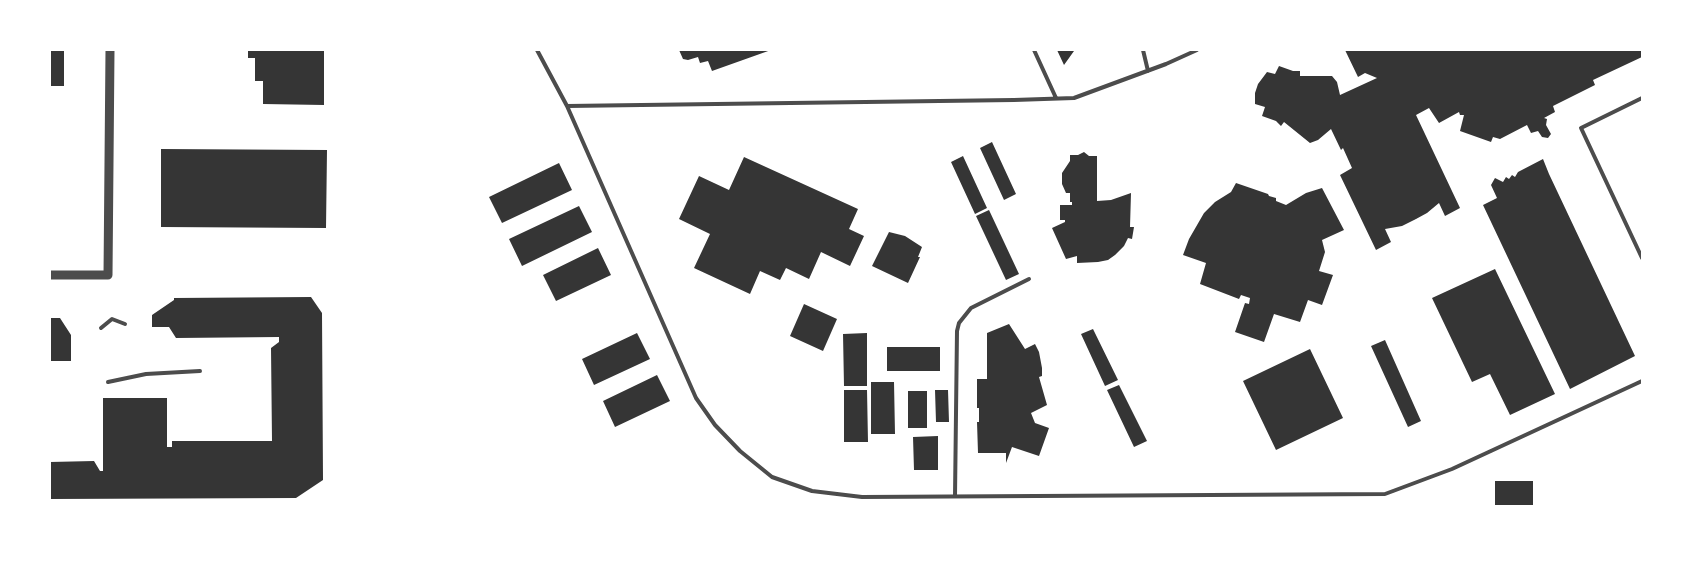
<!DOCTYPE html>
<style>
body{margin:0}
#map{position:relative;width:1692px;height:566px;overflow:hidden;background:#fff;font-family:Commissioner,sans-serif}
canvas{display:block}
.frame{position:absolute;inset:0;border:51px solid #fff;pointer-events:none}
</style>
<div id="map">
<canvas width="1692" height="566"></canvas>
<div class="frame"></div>
</div>
<script>
const g = document.querySelector('canvas').getContext('2d');
g.lineJoin = 'round';
function paint(path, color) { g.fillStyle = color; g.fill(path, 'evenodd'); }
const poly = rows => new Path2D(rows.map(r => 'M' + r).join(''));
function stroke(path, color, width, dash) { g.strokeStyle = color; g.lineWidth = width; g.lineCap = dash ? 'butt' : 'round'; g.setLineDash(dash || []); g.stroke(path); }
const building = poly([
 [50,50,64,50,64,86,50,86],
 [248,50,324,50,324,105,263,104,263,81,255,81,255,58,248,58],
 [679,50,771,50,712,71,708,61,700,63,698,57,688,60,683,59],
 [1057,50,1073,50,1074,51,1064,65],
 [1345,50,1642,50,1642,57,1593,80,1595,85,1553,106,1555,112,1544,118,1547,119,1546,125,1551,134,1548,138,1542,137,1538,131,1531,133,1527,125,1500,139,1493,137,1491,142,1460,131,1464,115,1460,115,1459,112,1439,123,1429,108,1416,115,1460,208,1445,216,1439,203,1427,213,1416,219,1402,226,1385,229,1391,242,1376,250,1340,175,1352,168,1343,148,1341,150,1331,129,1318,140,1310,143,1284,122,1281,126,1276,121,1262,116,1265,107,1255,104,1255,93,1258,84,1267,72,1275,74,1279,66,1293,71,1300,71,1300,76,1332,76,1337,82,1340,95,1377,78,1365,73,1358,77],
 [992,142,1016,194,1004,200,980,148],
 [161,149,327,150,326,228,161,227],
 [1084,152,1089,156,1097,156,1097,201,1111,200,1131,193,1130,227,1134,227,1132,239,1128,238,1124,246,1115,255,1108,260,1098,262,1077,263,1077,256,1066,259,1052,228,1065,222,1065,220,1060,220,1060,205,1072,205,1072,202,1070,202,1070,193,1066,193,1062,184,1062,173,1070,161,1070,155,1078,155],
 [963,156,987,208,975,214,951,162],
 [744,157,858,209,849,229,864,236,850,266,821,252,809,279,786,268,780,280,760,271,750,294,694,268,710,234,679,219,699,176,729,190],
 [1543,159,1549,174,1635,356,1570,389,1483,205,1497,198,1491,185,1495,178,1503,182,1506,177,1509,179,1512,175,1515,177,1518,172],
 [559,163,572,190,502,223,489,197],
 [1236,183,1268,194,1269,196,1276,198,1276,201,1286,205,1306,193,1322,188,1344,230,1322,240,1325,252,1319,271,1333,275,1322,305,1308,300,1300,322,1274,314,1264,342,1235,332,1245,303,1249,304,1250,298,1241,295,1239,299,1200,284,1206,263,1183,255,1189,239,1204,213,1215,202,1231,192],
 [579,206,592,232,522,266,509,239],
 [989,210,1019,274,1006,280,976,216],
 [889,232,905,236,922,247,918,257,920,257,908,283,872,266],
 [598,248,611,275,556,301,543,275],
 [1495,269,1555,394,1510,415,1490,374,1472,382,1432,298],
 [311,297,322,313,323,480,296,498,50,499,50,462,94,461,100,471,103,471,103,398,167,398,167,447,172,447,172,441,272,441,271,348,279,342,279,337,176,338,169,327,152,327,152,315,174,300,174,298],
 [804,304,837,319,823,351,790,336],
 [50,318,60,318,71,335,71,361,50,361],
 [1009,324,1025,349,1035,344,1039,352,1042,368,1042,376,1039,377,1047,405,1031,413,1035,423,1049,428,1039,456,1012,447,1006,463,1006,453,978,453,977,422,979,422,979,408,977,408,977,379,987,379,987,333],
 [1093,329,1118,380,1105,386,1081,334],
 [637,333,650,359,594,385,582,359],
 [867,333,867,386,844,386,843,334],
 [1385,340,1421,421,1408,427,1371,346],
 [887,347,940,347,940,371,887,371],
 [1310,349,1343,418,1276,450,1243,381],
 [657,375,670,401,615,427,603,401],
 [871,382,894,382,895,434,871,434],
 [1119,385,1147,441,1134,447,1107,390],
 [844,390,867,390,868,442,844,442],
 [935,390,948,390,949,422,936,422],
 [908,391,927,391,927,428,908,428],
 [938,436,938,470,914,470,913,437],
 [1495,481,1533,481,1533,505,1495,505]
]);
const service = poly([
 [537,50,567,106,696,398,715,425,740,451,772,477,812,491,862,497,1385,494,1452,469,1642,381],
 [1034,50,1056,98],
 [1143,50,1148,71],
 [1642,98,1581,128,1642,258],
 [567,106,1014,100,1074,98,1166,64,1197,50],
 [101,328,112,319,125,324],
 [108,382,146,374,200,371],
 [955,496,957,331,959,323,971,308,1029,279]
]);
const tertiary = poly([
 [50,275,108,275,110,50]
]);
paint(building, '#353535');
stroke(service, '#4c4c4c', 4);
stroke(tertiary, '#4c4c4c', 9);
</script>
